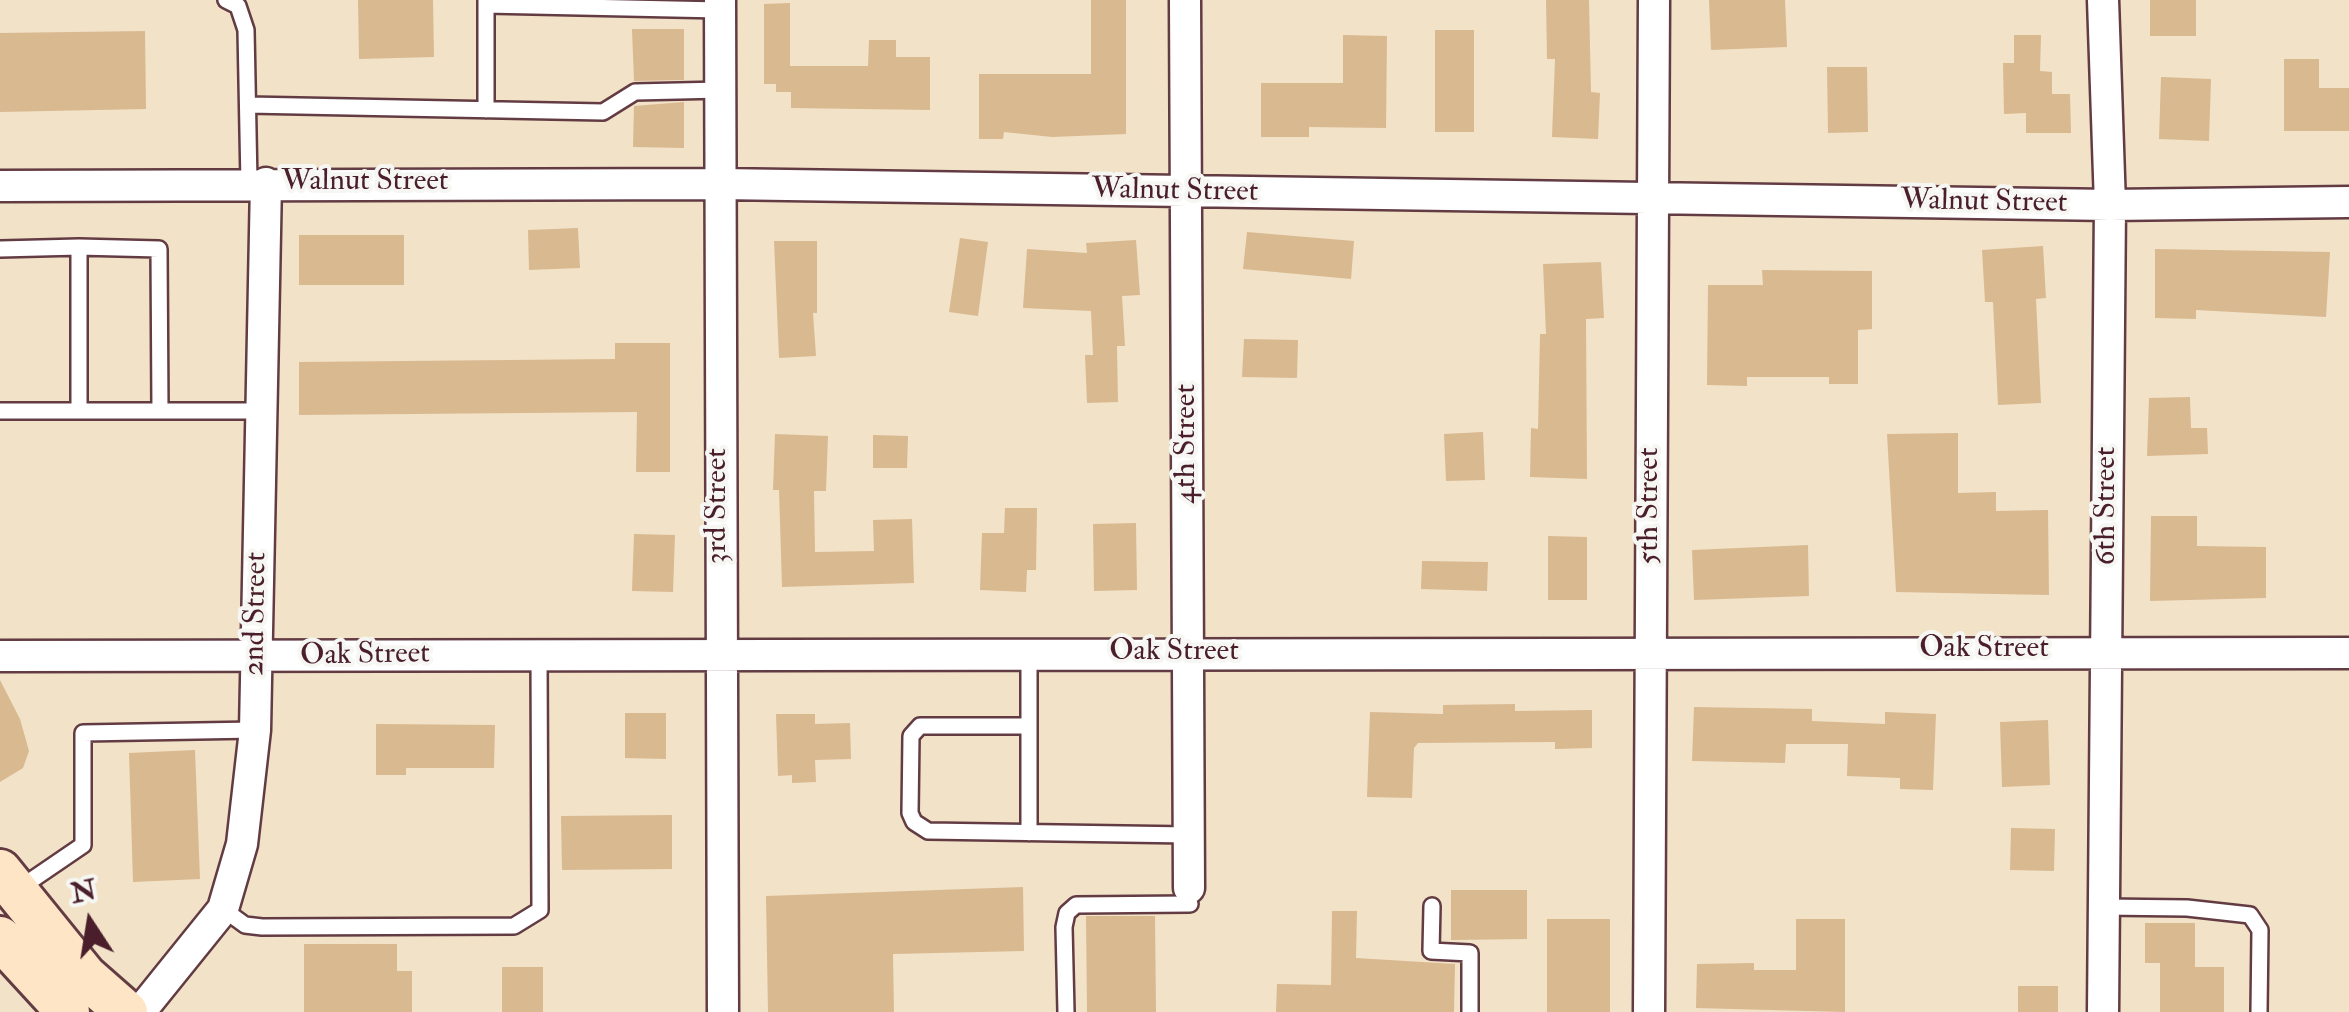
<!DOCTYPE html>
<style>
body{margin:0}
#map{position:relative;width:2349px;height:1012px;overflow:hidden;background:#f2e2c8;font-family:"IM FELL Double Pica",serif}
canvas{display:block}
.north{position:absolute;left:40px;top:872px;width:100px;height:100px;-webkit-text-stroke:8px #f6f6f2;paint-order:stroke;rotate:348deg;font-size:28px;font-weight:700;line-height:40px;text-align:center;color:#4a1f2b}
.north::after{content:'';display:block;margin:auto;width:35px;height:45px;background:#4a1f2b;clip-path:polygon(50% 0,100% 100%,50% 72%,0 100%)}
</style>
<div id="map">
<canvas width="2349" height="1012"></canvas>
<div class="north">N</div>
</div>
<script>
const g = document.querySelector('canvas').getContext('2d');
g.lineJoin = 'round';
function paint(path, color) { g.fillStyle = color; g.fill(path, 'evenodd'); }
const poly = rows => new Path2D(rows.map(r => 'M' + r).join(''));
function stroke(path, color, width, dash) { g.strokeStyle = color; g.lineWidth = width; g.lineCap = dash ? 'butt' : 'round'; g.setLineDash(dash || []); g.stroke(path); }
function drawText(font, color, halo, rows, align = 'center') {
  g.font = font + ' "IM FELL Double Pica",serif'; g.lineWidth = 8; g.setLineDash([]); g.textBaseline = 'middle'; g.strokeStyle = halo; g.fillStyle = color; for (const [text, x, y, turn = 0] of rows) {
    g.save(); g.translate(x, y); g.rotate((+turn || 0) * Math.PI / 180); g.textAlign = isNaN(turn) ? turn : align; if (halo) g.strokeText(text, 0, 0); g.fillText(text, 0, 0); g.restore();
  }
}
const building = poly([
 [358,0,433,0,434,57,359,59],
 [1091,0,1126,0,1126,134,1052,137,1004,132,1003,139,979,139,979,74,1091,74],
 [1546,0,1589,0,1591,92,1600,93,1598,139,1552,137,1555,59,1547,59],
 [1709,0,1785,0,1787,47,1711,50],
 [2150,0,2196,0,2196,36,2150,36],
 [790,3,790,66,868,66,869,40,896,40,896,57,930,57,930,110,791,108,791,92,776,92,776,84,764,84,764,4],
 [632,29,684,29,684,80,634,81],
 [1435,30,1474,30,1474,132,1435,132],
 [145,31,146,109,0,112,0,33],
 [1343,35,1387,36,1386,128,1309,127,1309,137,1261,137,1261,83,1343,83],
 [2014,35,2041,35,2040,71,2052,72,2052,94,2070,94,2071,133,2026,133,2026,113,2004,114,2003,63,2014,63],
 [2284,59,2319,59,2319,88,2349,88,2349,131,2284,131],
 [1827,67,1867,67,1868,132,1828,133],
 [2161,77,2211,79,2209,141,2159,139],
 [684,102,684,148,633,147,634,106],
 [578,228,580,268,529,270,528,230],
 [1247,232,1354,241,1351,279,1243,269],
 [299,235,404,235,404,285,299,285],
 [960,238,988,242,978,316,949,312],
 [1136,240,1140,295,1122,296,1125,346,1117,346,1118,402,1087,403,1085,355,1093,355,1091,311,1023,308,1027,249,1087,253,1086,243],
 [774,241,817,241,817,313,813,313,816,356,779,358],
 [2043,246,2046,298,2036,299,2041,403,1998,405,1993,302,1985,302,1982,250],
 [2155,249,2330,252,2326,317,2196,310,2196,319,2155,318],
 [1601,262,1604,318,1586,319,1587,479,1530,477,1531,428,1538,429,1540,334,1546,334,1543,264],
 [1762,270,1872,271,1872,329,1858,330,1858,384,1829,384,1829,377,1747,377,1747,386,1707,385,1708,285,1763,285],
 [1244,339,1298,340,1297,378,1242,377],
 [615,343,670,343,670,472,636,472,637,412,299,415,299,362,615,359],
 [2190,397,2191,428,2207,428,2208,454,2147,456,2149,398],
 [1483,432,1485,480,1446,481,1444,434],
 [1958,433,1958,493,1996,492,1996,511,2048,510,2049,595,1896,592,1887,434],
 [775,434,828,436,826,491,814,491,815,552,874,551,873,520,912,519,914,583,782,587,779,490,773,490],
 [873,435,908,436,907,468,873,468],
 [1005,508,1037,508,1036,570,1027,570,1026,592,980,590,982,533,1004,533],
 [2151,516,2197,516,2197,546,2266,547,2266,598,2150,601],
 [1136,523,1137,590,1094,591,1093,524],
 [634,534,675,535,673,592,632,591],
 [1548,536,1587,537,1587,600,1548,600],
 [1808,545,1809,596,1694,600,1692,550],
 [1422,561,1488,562,1487,591,1421,589],
 [0,680,20,719,29,751,23,768,0,782],
 [1515,704,1515,711,1592,710,1592,748,1555,749,1555,742,1418,743,1414,748,1412,798,1367,797,1370,712,1443,714,1443,705],
 [1694,707,1812,709,1812,721,1885,724,1885,712,1936,714,1933,790,1900,789,1900,778,1847,776,1848,744,1786,744,1785,763,1692,761],
 [625,713,666,713,666,759,625,758],
 [776,714,815,714,815,724,850,723,851,759,815,760,816,782,792,783,792,775,778,776],
 [2048,720,2050,785,2002,787,2000,722],
 [376,724,495,725,494,768,406,768,406,775,376,775],
 [195,750,200,879,133,882,129,753],
 [672,815,672,869,562,870,561,816],
 [2011,828,2055,829,2054,871,2010,870],
 [1023,887,1024,951,893,954,894,1012,768,1012,766,896],
 [1451,890,1527,890,1527,939,1451,940],
 [1332,911,1357,911,1356,958,1455,964,1454,1012,1276,1012,1277,984,1331,985],
 [1086,916,1155,916,1156,1012,1087,1012],
 [1547,919,1610,919,1610,1012,1547,1012],
 [1796,919,1845,919,1845,1012,1696,1008,1697,964,1754,963,1754,970,1796,970],
 [2145,923,2195,923,2195,967,2224,967,2224,1012,2160,1012,2160,963,2145,963],
 [304,944,397,944,397,971,412,971,412,1012,304,1012],
 [502,967,543,967,543,1012,502,1012],
 [2018,986,2058,986,2058,1012,2018,1012]
]);
const lane = poly([
 [226,0,238,6,246,30,249,183],
 [486,0,486,110],
 [486,5,720,10],
 [248,105,603,112,635,92,721,90],
 [0,249,79,247],
 [0,411,260,411],
 [79,411,79,247,159,249,160,411],
 [1029,653,1029,833],
 [1029,726,920,726,911,736,910,813,914,822,928,831,1189,835],
 [20,888,83,845,83,733,255,730],
 [1432,906,1431,951,1470,953,1470,1012],
 [2104,907,2187,908,2250,915,2260,930,2259,1012],
 [223,909,245,925,262,927,514,926,540,910,539,654],
 [1066,1012,1064,927,1067,913,1076,905,1190,904]
]);
const street = poly([
 [720,0,723,1012],
 [1185,0,1189,888],
 [0,186,721,184,2110,205,2349,202],
 [0,656,2349,653],
 [140,1012,223,909,242,844,255,730,266,183],
 [1649,1012,1654,0],
 [2103,1012,2110,205,2103,0]
]);
const secondary = poly([
 [0,871,85,976,126,1012],
 [0,938,68,1012]
]);
const streetNames = [
 ["Walnut Street",365,183],
 ["Walnut Street",1175,192,1],
 ["Walnut Street",1984,203,1],
 ["4th Street",1188,444,-90],
 ["3rd Street",719,506,-90],
 ["5th Street",1651,506,-90],
 ["6th Street",2108,506,-90],
 ["2nd Street",257,614,-89],
 ["Oak Street",1984,650],
 ["Oak Street",1174,653],
 ["Oak Street",365,656,-1]
];
paint(building, '#d9b990');
stroke(lane, '#633c43', 20);
stroke(street, '#633c43', 35);
stroke(secondary, '#633c43', 48);
stroke(lane, '#fff', 15);
stroke(street, '#fff', 30);
stroke(secondary, '#fee5c5', 42);
drawText('30px', '#4a1f2b', '#f6f6f2', streetNames);
</script>
